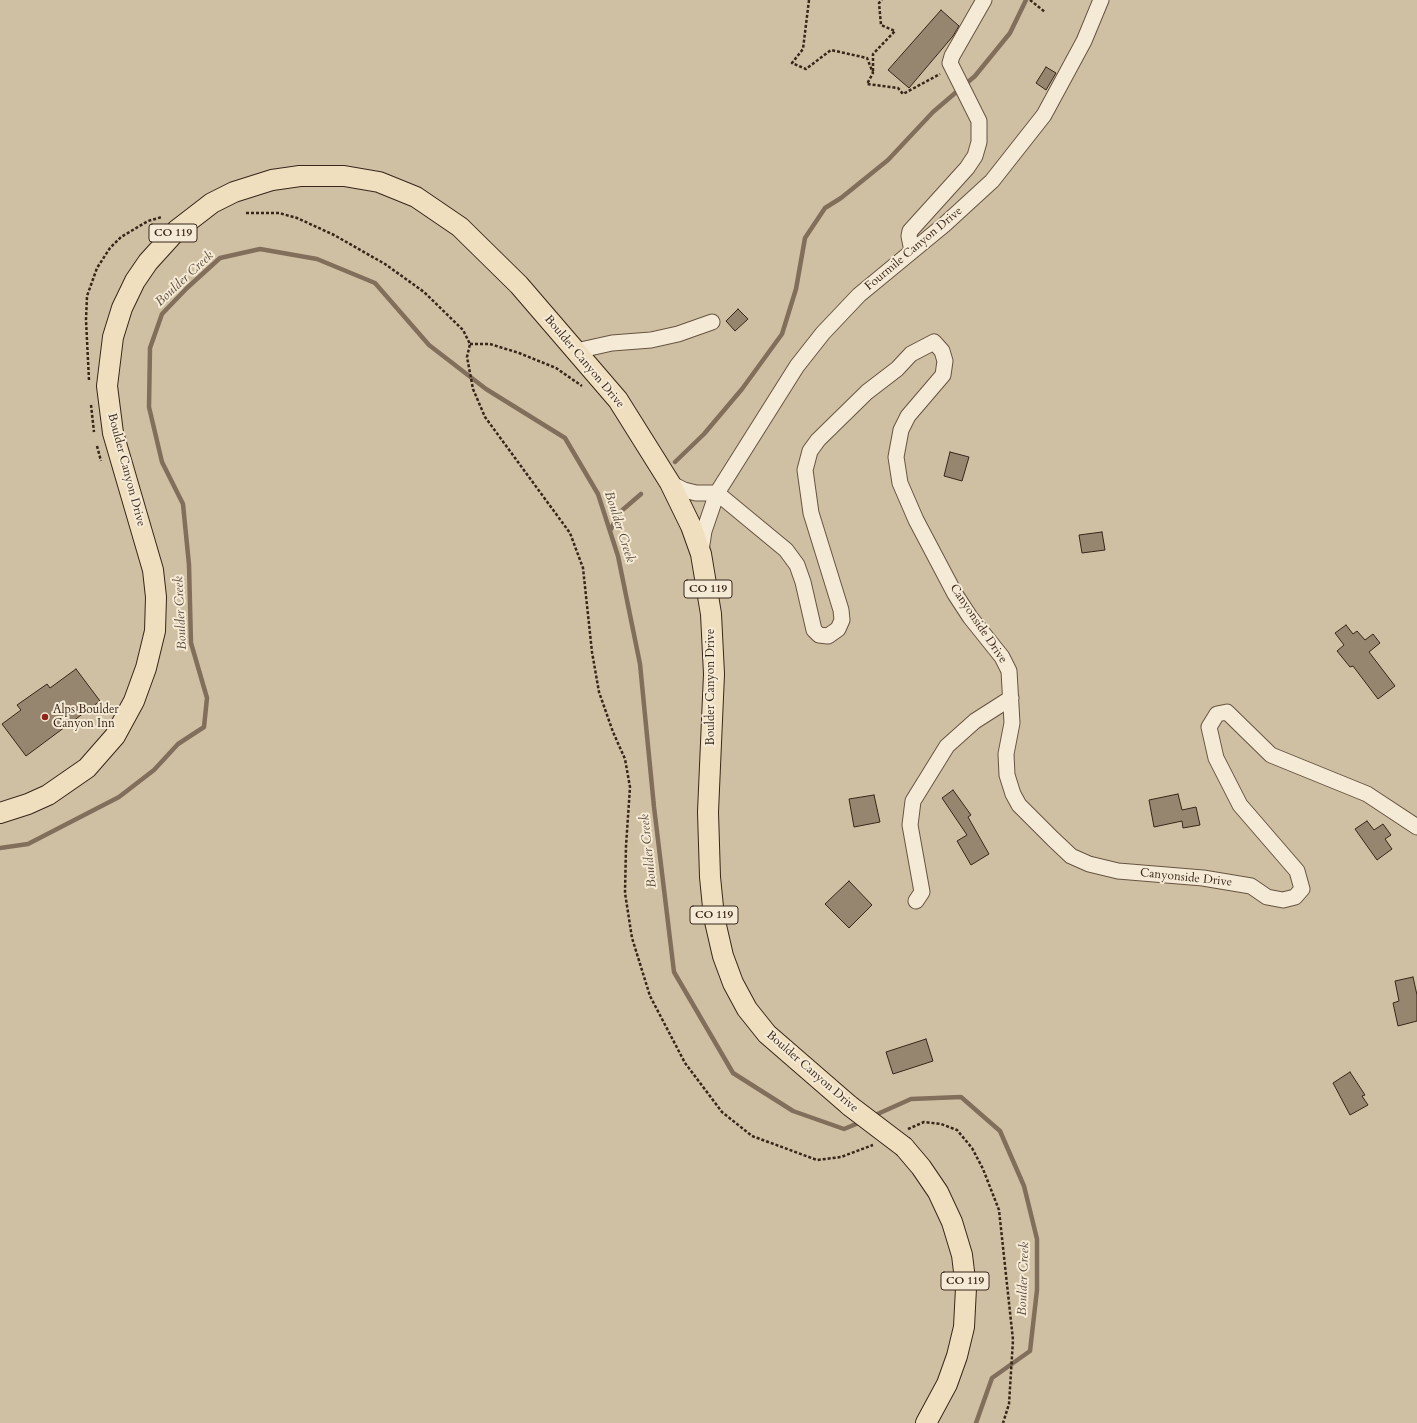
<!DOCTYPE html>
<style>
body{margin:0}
canvas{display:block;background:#efdfbf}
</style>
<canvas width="1417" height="1423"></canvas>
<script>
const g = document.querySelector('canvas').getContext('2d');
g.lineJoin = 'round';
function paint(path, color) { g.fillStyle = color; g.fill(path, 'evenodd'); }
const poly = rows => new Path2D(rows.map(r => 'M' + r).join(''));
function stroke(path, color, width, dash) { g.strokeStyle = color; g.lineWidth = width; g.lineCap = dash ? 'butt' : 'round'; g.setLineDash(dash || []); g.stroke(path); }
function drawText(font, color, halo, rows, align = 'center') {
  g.font = font + ' Cardo,serif'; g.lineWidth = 4; g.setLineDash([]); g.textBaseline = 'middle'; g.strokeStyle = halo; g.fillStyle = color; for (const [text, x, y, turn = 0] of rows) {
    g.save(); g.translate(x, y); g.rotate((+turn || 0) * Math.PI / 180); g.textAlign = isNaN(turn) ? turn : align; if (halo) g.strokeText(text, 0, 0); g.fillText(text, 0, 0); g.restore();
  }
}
const green = poly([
 [0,0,1417,0,1417,1423,0,1423]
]);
const stream = poly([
 [675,462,704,434,742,389,782,334,796,289,805,238,825,208,841,198,888,160,933,112,975,76,1010,33,1026,0],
 [610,531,619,513,641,494],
 [0,848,28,844,119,797,154,770,178,744,204,727,207,698,191,643,189,565,183,504,162,462,149,407,150,348,162,314,187,288,220,258,260,249,317,259,375,283,429,345,486,389,565,438,598,494,618,556,640,664,654,807,674,972,733,1073,793,1111,844,1129,861,1122],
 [873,1116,911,1099,961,1097,1000,1131,1024,1186,1037,1239,1037,1290,1030,1351,992,1378,976,1423]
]);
const building = poly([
 [941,10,959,26,953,36,909,88,888,70,941,10],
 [1046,67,1056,73,1046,90,1036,83,1046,67],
 [738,309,748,319,735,331,726,321,738,309],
 [950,452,969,457,962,481,944,476,950,452],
 [1102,532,1105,550,1082,553,1079,535,1102,532],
 [1346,625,1353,634,1357,631,1365,640,1373,634,1380,643,1369,652,1395,686,1378,699,1353,666,1350,667,1337,651,1344,645,1335,633,1346,625],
 [76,669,100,701,26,756,2,724,21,710,17,705,47,684,50,688,76,669],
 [953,790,971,815,968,817,989,854,971,865,957,841,967,835,942,798,953,790],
 [1178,794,1182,810,1196,807,1200,825,1183,828,1182,821,1154,827,1149,800,1178,794],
 [874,795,880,822,854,827,849,799,874,795],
 [1367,821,1374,830,1383,824,1391,835,1385,839,1392,849,1377,860,1355,829,1367,821],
 [849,881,872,905,849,928,825,904,849,881],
 [1413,977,1417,995,1417,1021,1398,1026,1393,1003,1399,1001,1395,981,1413,977],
 [926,1039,933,1061,893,1074,886,1052,926,1039],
 [1350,1072,1365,1095,1362,1096,1368,1105,1350,1115,1333,1083,1350,1072]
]);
const path = poly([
 [809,0,803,49,792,63,806,69,831,50,867,58,873,73,867,84,898,88,903,94,940,74],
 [1030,0,1045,12],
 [873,71,873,54,895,31,881,25,879,3,882,0],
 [246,213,279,213,297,218,334,235,385,264,424,292,463,330,470,344,467,357,473,389,485,417,570,533,583,568,592,652,599,692,613,732,625,759,630,787,626,846,625,893,632,938,650,996,685,1063,722,1112,752,1136,817,1160,841,1157,873,1145],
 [470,344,490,344,519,353,556,368,582,386],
 [89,380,86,320,87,296,97,268,110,248,121,237,148,221,162,217],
 [91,405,94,432],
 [97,446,101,461],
 [908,1129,924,1122,941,1124,957,1130,972,1148,983,1169,999,1210,1013,1340,1009,1404,1003,1423]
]);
const minor = poly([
 [912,251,909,236,910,231,967,168,975,156,979,142,979,121,950,63,952,56,984,0],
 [576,351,612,343,651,340,678,334,712,322],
 [670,483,684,490,696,493,717,493,786,550,797,565,803,582,814,630,819,635,828,636,838,629,842,620,841,610,811,513,805,470,810,451,818,440,867,392,897,369,911,354,934,342,942,351,945,361,943,375,908,416,901,430,896,457,900,483,916,520,955,594,970,617,1002,657,1009,671,1012,723,1006,754,1007,775,1013,794,1019,805,1053,839,1071,856,1089,864,1118,871,1203,878,1251,886,1267,897,1283,900,1295,897,1302,889,1297,871,1240,805,1216,758,1209,727,1217,714,1227,712,1271,755,1367,794,1417,827],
 [701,551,704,531,717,493,797,366,823,333,859,295,944,225,992,181,1044,115,1084,41,1101,0],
 [916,901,922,892,910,825,913,801,947,746,975,721,1011,698]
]);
const major = poly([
 [0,813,28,804,48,795,87,768,115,736,134,701,146,668,155,631,156,597,153,570,113,433,107,386,113,337,122,308,135,281,148,262,177,230,212,203,234,192,272,180,300,176,344,176,379,182,416,197,460,227,519,285,618,400,670,483,691,526,701,554,711,614,714,674,708,812,710,877,714,917,723,956,733,983,747,1009,767,1034,850,1106],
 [904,1147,921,1167,938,1192,952,1222,962,1255,966,1288,964,1327,957,1356,947,1384,926,1423]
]);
const majorBridge = poly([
 [850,1106,904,1147]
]);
const markers = [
 [45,717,4,"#8f2418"]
];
const shields = [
 [173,233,48],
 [708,589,48],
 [714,915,48],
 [965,1281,48]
];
const shieldNames = [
 ["CO 119",173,233],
 ["CO 119",708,589],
 ["CO 119",714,915],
 ["CO 119",965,1281]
];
const streetNames = [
 ["Fourmile Canyon Drive",914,249,-40],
 ["Boulder Canyon Drive",584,362,50],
 ["Boulder Canyon Drive",126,470,75],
 ["Canyonside Drive",978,624,56],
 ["Boulder Canyon Drive",711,687,-90],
 ["Canyonside Drive",1186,878,6],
 ["Boulder Canyon Drive",812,1072,41]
];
const poiNames = [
 ["Alps Boulder",53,710],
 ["Canyon Inn",53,724]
];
const waterNames = [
 ["Boulder Creek",185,279,-43],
 ["Boulder Creek",619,527,72],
 ["Boulder Creek",181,613,-93],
 ["Boulder Creek",649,851,-96],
 ["Boulder Creek",1024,1279,-88]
];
paint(green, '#d0c0a3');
stroke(stream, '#816f5b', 4.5);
paint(building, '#97866f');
stroke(building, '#382619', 1);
stroke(minor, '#665442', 17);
stroke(major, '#382619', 22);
stroke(path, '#382619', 2.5, [3, 2]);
stroke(minor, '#f5ead5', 15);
stroke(major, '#efdfbf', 20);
stroke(majorBridge, '#382619', 22, []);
stroke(majorBridge, '#efdfbf', 20);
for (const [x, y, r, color] of markers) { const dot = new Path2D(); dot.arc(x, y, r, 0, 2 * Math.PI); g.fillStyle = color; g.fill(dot); stroke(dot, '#f5ead5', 1.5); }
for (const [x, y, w] of shields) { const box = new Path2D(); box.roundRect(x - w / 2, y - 9, w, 18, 3); g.fillStyle = '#f5ead5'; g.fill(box); stroke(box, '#382619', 1); }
drawText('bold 11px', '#382619', null, shieldNames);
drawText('12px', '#382619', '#f5ead5', streetNames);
drawText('12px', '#382619', '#f5ead5', poiNames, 'left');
drawText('italic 13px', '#5c4b3a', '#f5ead5', waterNames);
</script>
